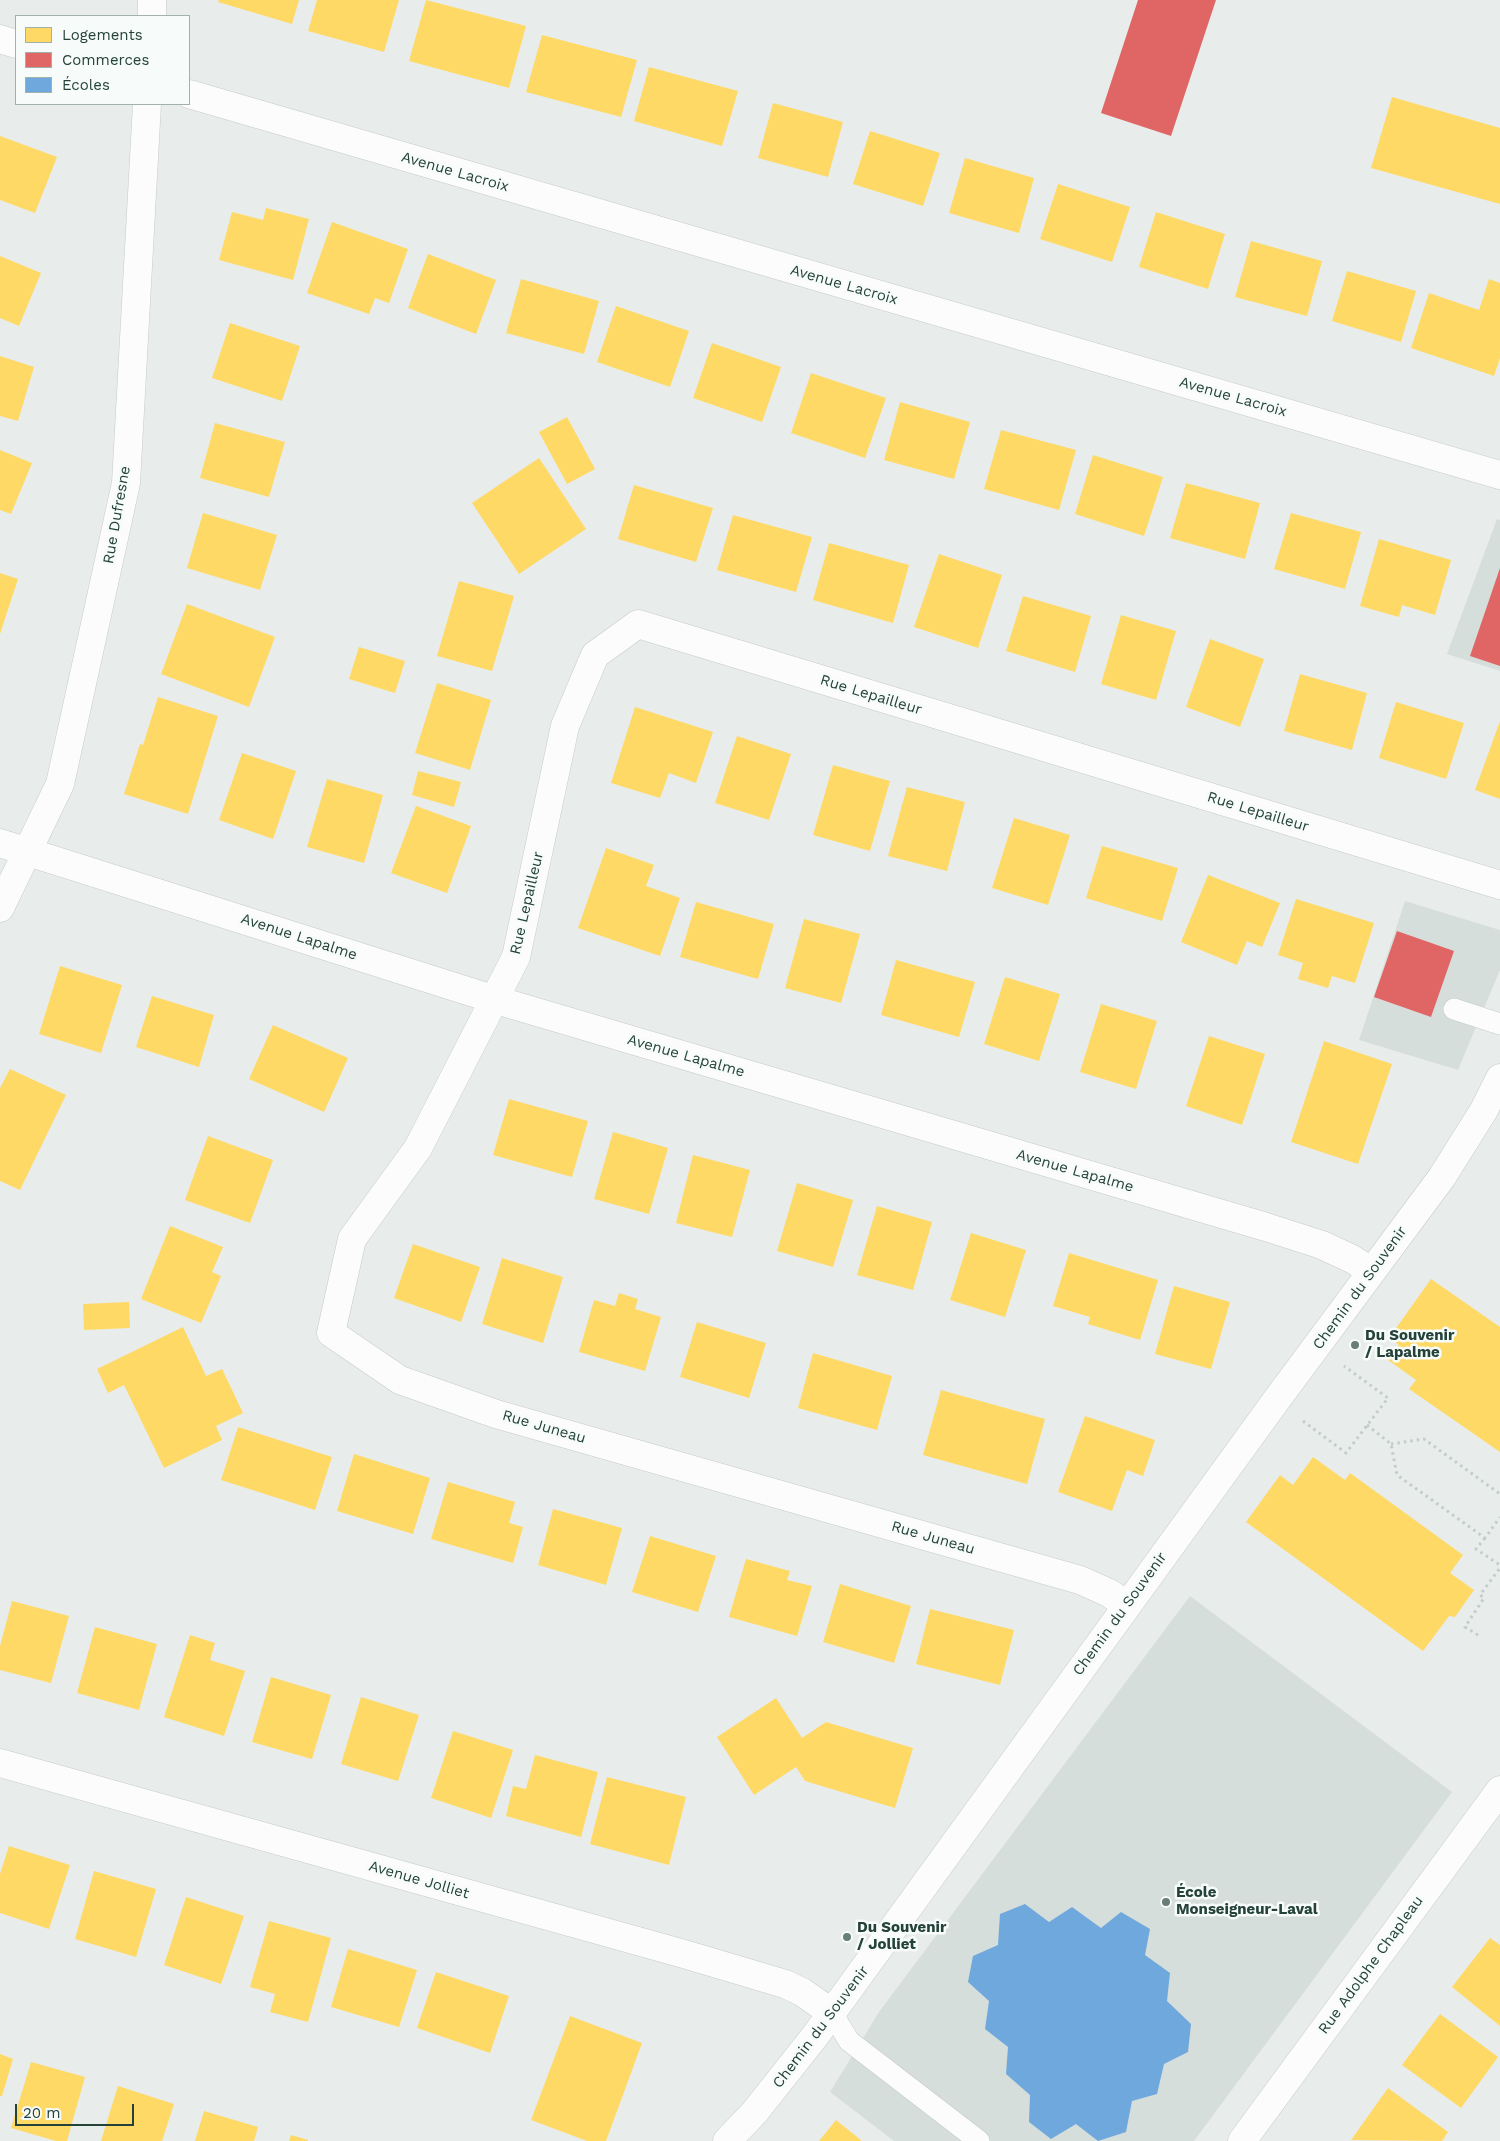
<!DOCTYPE html>
<meta charset="utf-8">
<style>
body{margin:0}
#map{position:relative;width:1500px;height:2141px;overflow:hidden;background:#e8edeb;font-family:"Work Sans",sans-serif}
canvas{display:block}
.legend{position:absolute;left:15px;top:15px;width:175px;height:90px;box-sizing:border-box;background:#f7fbf9;border:1px solid #a3b1ad;margin:0;padding:6px 9px;list-style:none;font-size:15px;color:#24423a}
.legend li{display:flex;align-items:center;gap:10px;height:25px}
.legend b{width:25px;border:1px solid #a3b1ad}
.scale{position:absolute;left:15px;top:2104px;width:119px;height:22px;box-sizing:border-box;border:2px solid #24423a;border-top:0;padding-left:6px;font-size:15px;line-height:18px;white-space:nowrap;color:#24423a;-webkit-text-stroke:4px #f7fbf9;paint-order:stroke}
</style>
<div id="map">
<canvas width="1500" height="2141"></canvas>
<ul class="legend">
<li><b style="height:14px;background:#ffd966"></b>Logements</li>
<li><b style="height:14px;background:#e06666"></b>Commerces</li>
<li><b style="height:14px;background:#6fa8dc"></b>Écoles</li>
</ul>
<div class="scale">20 m</div>
</div>
<script>
const g = document.querySelector('canvas').getContext('2d');
g.lineJoin = 'round';
function paint(path, color) { g.fillStyle = color; g.fill(path, 'evenodd'); }
const poly = rows => new Path2D(rows.map(r => 'M' + r).join(''));
function stroke(path, color, width, dash) { g.strokeStyle = color; g.lineWidth = width; g.lineCap = dash ? 'butt' : 'round'; g.setLineDash(dash || []); g.stroke(path); }
function drawText(font, color, halo, rows, align = 'center') {
  g.font = font + ' "Work Sans",sans-serif'; g.lineWidth = 5; g.setLineDash([]); g.textBaseline = 'middle'; g.strokeStyle = halo; g.fillStyle = color; for (const [text, x, y, turn = 0] of rows) {
    g.save(); g.translate(x, y); g.rotate((+turn || 0) * Math.PI / 180); g.textAlign = isNaN(turn) ? turn : align; if (halo) g.strokeText(text, 0, 0); g.fillText(text, 0, 0); g.restore();
  }
}
const built = poly([
 [1497,519,1500,520,1500,671,1447,654],
 [1405,901,1500,930,1500,970,1458,1070,1359,1040],
 [1190,1596,1452,1792,1194,2141,894,2141,830,2092,879,2012]
]);
const homes = poly([
 [219,0,299,0,292,24,218,2],
 [317,0,399,0,384,52,308,31],
 [426,0,526,26,509,88,409,61],
 [542,35,637,60,621,117,526,92],
 [649,67,738,91,722,146,634,121],
 [1392,97,1500,128,1500,204,1371,168],
 [773,103,843,122,828,177,758,158],
 [870,131,940,153,923,206,853,184],
 [0,136,57,157,35,213,0,200],
 [965,158,1034,178,1019,233,949,213],
 [1058,184,1130,207,1112,262,1040,239],
 [266,208,309,219,293,280,219,260,232,212,263,220],
 [1156,212,1225,234,1208,289,1139,267],
 [332,222,408,249,389,303,375,298,369,314,307,293],
 [1251,241,1322,261,1307,316,1235,297],
 [428,254,496,280,476,334,408,308],
 [0,256,41,273,19,326,0,318],
 [1347,271,1416,291,1401,342,1332,321],
 [521,279,599,301,584,354,506,333],
 [1489,279,1500,283,1500,358,1494,376,1411,348,1429,293,1479,310],
 [616,306,689,331,670,387,597,362],
 [230,323,300,346,282,401,212,378],
 [712,343,781,367,762,422,693,398],
 [0,356,34,367,18,421,0,416],
 [811,373,886,398,865,458,791,433],
 [900,402,970,422,954,479,884,460],
 [567,417,595,469,567,484,539,432],
 [215,423,285,442,269,497,200,478],
 [1001,430,1076,450,1059,510,984,489],
 [0,450,32,463,11,514,0,510],
 [1093,455,1163,477,1144,536,1075,514],
 [539,458,586,529,519,574,472,503],
 [1186,483,1260,503,1245,559,1170,538],
 [634,485,713,508,696,562,618,539],
 [203,513,277,535,260,590,187,568],
 [1291,513,1361,532,1345,589,1274,569],
 [733,515,812,537,796,592,717,570],
 [1379,539,1451,560,1435,615,1402,605,1399,617,1360,606],
 [829,543,909,565,893,623,813,600],
 [939,554,1002,575,978,648,914,627],
 [0,573,18,579,0,634],
 [459,581,514,596,492,671,437,656],
 [1023,596,1091,616,1075,672,1006,651],
 [187,604,275,637,249,707,161,674],
 [1121,615,1176,631,1156,700,1101,684],
 [1210,639,1264,659,1240,727,1186,707],
 [359,647,405,661,395,693,349,679],
 [1300,674,1367,693,1352,750,1284,731],
 [437,683,491,700,470,770,415,753],
 [158,697,218,716,188,814,124,794,140,744,143,745],
 [1396,702,1464,723,1446,779,1379,758],
 [635,707,713,732,696,783,669,773,660,798,611,783],
 [1500,721,1500,799,1475,790],
 [737,736,791,754,769,820,715,803],
 [242,753,296,771,273,839,219,820],
 [833,765,890,781,870,851,813,835],
 [418,771,461,782,454,807,412,795],
 [327,779,383,795,364,863,307,847],
 [907,787,965,802,947,871,888,856],
 [416,806,471,826,447,893,391,873],
 [1014,818,1070,835,1048,905,992,888],
 [1102,846,1178,868,1162,921,1086,898],
 [606,848,654,865,646,886,680,898,660,956,578,928],
 [1208,875,1280,903,1262,947,1247,941,1237,965,1181,942],
 [1296,899,1374,923,1355,983,1332,976,1328,988,1298,979,1303,963,1278,955],
 [696,902,774,924,758,979,680,957],
 [804,919,860,934,841,1003,785,988],
 [896,960,975,982,959,1037,881,1015],
 [60,966,122,985,101,1053,39,1034],
 [1005,977,1060,994,1039,1061,984,1044],
 [152,996,214,1015,199,1067,136,1047],
 [1101,1004,1157,1021,1136,1089,1080,1072],
 [273,1025,348,1058,324,1112,249,1079],
 [1209,1036,1265,1054,1242,1125,1186,1106],
 [1324,1041,1392,1064,1358,1164,1291,1142],
 [10,1069,66,1095,20,1190,0,1181,0,1088],
 [509,1099,588,1121,572,1177,493,1155],
 [613,1132,668,1148,649,1214,594,1199],
 [208,1136,273,1160,250,1223,185,1200],
 [693,1155,750,1170,732,1237,676,1223],
 [797,1183,853,1200,833,1267,777,1251],
 [877,1206,932,1222,913,1290,857,1275],
 [170,1226,223,1247,212,1272,221,1276,201,1323,141,1299],
 [971,1233,1026,1250,1005,1317,950,1300],
 [413,1244,480,1267,461,1322,394,1298],
 [1069,1253,1158,1280,1140,1340,1088,1324,1090,1317,1053,1306],
 [502,1258,563,1277,543,1343,482,1324],
 [1431,1279,1500,1327,1500,1452,1409,1389,1416,1380,1388,1360,1399,1345,1389,1338],
 [1174,1286,1230,1302,1211,1369,1155,1354],
 [619,1293,638,1299,635,1309,661,1317,645,1371,579,1352,594,1300,615,1306],
 [129,1302,130,1328,84,1330,83,1304],
 [697,1322,766,1343,749,1398,680,1377],
 [183,1327,206,1376,222,1369,243,1413,216,1426,222,1440,164,1468,124,1385,108,1393,97,1369],
 [813,1353,892,1376,877,1430,798,1408],
 [941,1390,1045,1419,1027,1484,923,1455],
 [1085,1416,1155,1440,1143,1476,1127,1470,1112,1511,1058,1492],
 [238,1427,332,1457,315,1510,221,1480],
 [354,1454,430,1478,413,1534,337,1511],
 [1313,1457,1345,1480,1350,1473,1463,1555,1450,1573,1474,1590,1455,1617,1449,1616,1423,1651,1246,1522,1280,1475,1293,1485],
 [448,1482,515,1502,509,1523,523,1527,513,1563,431,1539],
 [553,1509,622,1528,606,1585,538,1565],
 [650,1536,716,1556,698,1612,632,1592],
 [746,1559,790,1571,787,1580,812,1586,797,1636,729,1617],
 [840,1584,911,1606,894,1663,823,1642],
 [12,1601,69,1616,51,1683,0,1670,0,1646],
 [930,1609,1014,1630,1000,1685,916,1664],
 [95,1627,157,1644,139,1710,77,1693],
 [190,1635,215,1643,210,1660,245,1671,224,1736,164,1717],
 [271,1677,331,1695,312,1759,252,1742],
 [361,1697,419,1715,398,1781,341,1764],
 [776,1698,802,1738,826,1722,913,1748,895,1808,805,1781,796,1767,754,1795,717,1737],
 [453,1731,513,1750,491,1818,431,1798],
 [535,1755,598,1772,581,1837,506,1816,513,1786,526,1789],
 [607,1777,686,1797,669,1865,590,1844],
 [9,1846,70,1865,49,1929,0,1913,0,1874],
 [94,1871,156,1889,136,1957,75,1939],
 [186,1897,244,1916,221,1984,164,1965],
 [269,1921,331,1938,308,2022,270,2012,275,1994,250,1987],
 [1490,1938,1500,1945,1500,2026,1452,1987],
 [348,1949,417,1970,399,2027,331,2007],
 [436,1972,509,1996,490,2053,417,2028],
 [1440,2014,1498,2057,1461,2108,1402,2065],
 [570,2016,642,2043,606,2141,587,2141,531,2120],
 [0,2054,13,2059,2,2096,0,2096],
 [31,2062,85,2077,67,2141,56,2141,11,2128],
 [118,2086,174,2104,162,2141,101,2141],
 [1388,2088,1448,2132,1442,2141,1351,2140],
 [204,2111,258,2127,254,2141,195,2141],
 [836,2120,862,2141,819,2141],
 [291,2135,308,2140,308,2141,289,2141]
]);
const shops = poly([
 [1138,0,1216,0,1171,136,1101,113],
 [1500,568,1500,666,1470,656],
 [1397,931,1454,951,1431,1017,1374,997]
]);
const schools = poly([
 [1025,1904,1049,1922,1072,1907,1101,1928,1121,1912,1150,1929,1145,1955,1170,1973,1167,2001,1191,2024,1188,2052,1164,2064,1157,2094,1132,2101,1126,2132,1098,2141,1076,2124,1051,2139,1029,2122,1030,2095,1006,2074,1008,2047,985,2029,989,2001,968,1982,973,1956,998,1945,1000,1914]
]);
const path = poly([
 [1303,1421,1346,1453,1388,1398,1344,1366],
 [1367,1425,1391,1444,1397,1475,1485,1538,1500,1517],
 [1391,1444,1424,1439,1500,1494],
 [1485,1538,1476,1549,1500,1565],
 [1478,1635,1465,1627,1484,1598,1480,1595,1500,1568]
]);
const service = poly([
 [1454,1009,1500,1024],
 [832,2013,849,2041,979,2141]
]);
const minor = poly([
 [152,16,152,0],
 [0,39,16,44],
 [189,94,1500,475],
 [0,843,496,1000,1266,1227,1322,1245,1352,1259,1371,1271],
 [0,908,60,784,126,483,147,104],
 [1127,1605,1109,1593,1080,1580,496,1414,400,1380,331,1333,352,1239,418,1148,516,957,565,726,595,655,638,624,1500,885],
 [0,1763,684,1954,785,1984,802,1992,832,2013],
 [1242,2141,1500,1790]
]);
const tertiary = poly([
 [727,2141,754,2113,815,2036,1275,1402,1442,1177,1484,1110,1500,1078]
]);
const markers = [
 [1355,1345,5,"#697e78"],
 [1166,1902,5,"#697e78"],
 [847,1937,5,"#697e78"]
];
const streetNames = [
 ["Avenue Lacroix",455,172,16],
 ["Avenue Lacroix",844,285,16],
 ["Avenue Lacroix",1233,397,16],
 ["Rue Dufresne",117,515,-80],
 ["Rue Lepailleur",871,695,17],
 ["Rue Lepailleur",1258,812,17],
 ["Rue Lepailleur",527,903,-77],
 ["Avenue Lapalme",299,937,18],
 ["Avenue Lapalme",686,1056,16],
 ["Avenue Lapalme",1075,1171,16],
 ["Chemin du Souvenir",1360,1288,-54],
 ["Rue Juneau",544,1427,16],
 ["Rue Juneau",933,1538,16],
 ["Chemin du Souvenir",1120,1614,-54],
 ["Avenue Jolliet",419,1880,16],
 ["Rue Adolphe Chapleau",1371,1965,-54],
 ["Chemin du Souvenir",821,2027,-53]
];
const poiNames = [
 ["Du Souvenir",1365,1336],
 ["/ Lapalme",1365,1353],
 ["École",1176,1893],
 ["Monseigneur-Laval",1176,1910],
 ["Du Souvenir",857,1928],
 ["/ Jolliet",857,1945]
];
paint(built, '#d6dedb');
paint(homes, '#ffd966');
paint(shops, '#e06666');
paint(schools, '#6fa8dc');
stroke(service, '#c5cac8', 22);
stroke(minor, '#c5cac8', 29);
stroke(tertiary, '#c5cac8', 29);
stroke(path, '#c3ccca', 3, [2.5, 4]);
stroke(service, '#fcfcfc', 21);
stroke(minor, '#fcfcfc', 28);
stroke(tertiary, '#fcfcfc', 28);
for (const [x, y, r, color] of markers) { const dot = new Path2D(); dot.arc(x, y, r, 0, 2 * Math.PI); g.fillStyle = color; g.fill(dot); stroke(dot, '#f7fbf9', 2); }
drawText('15px', '#24423a', '#f7fbf9', streetNames);
drawText('bold 15px', '#24423a', '#f7fbf9', poiNames, 'left');
</script>
